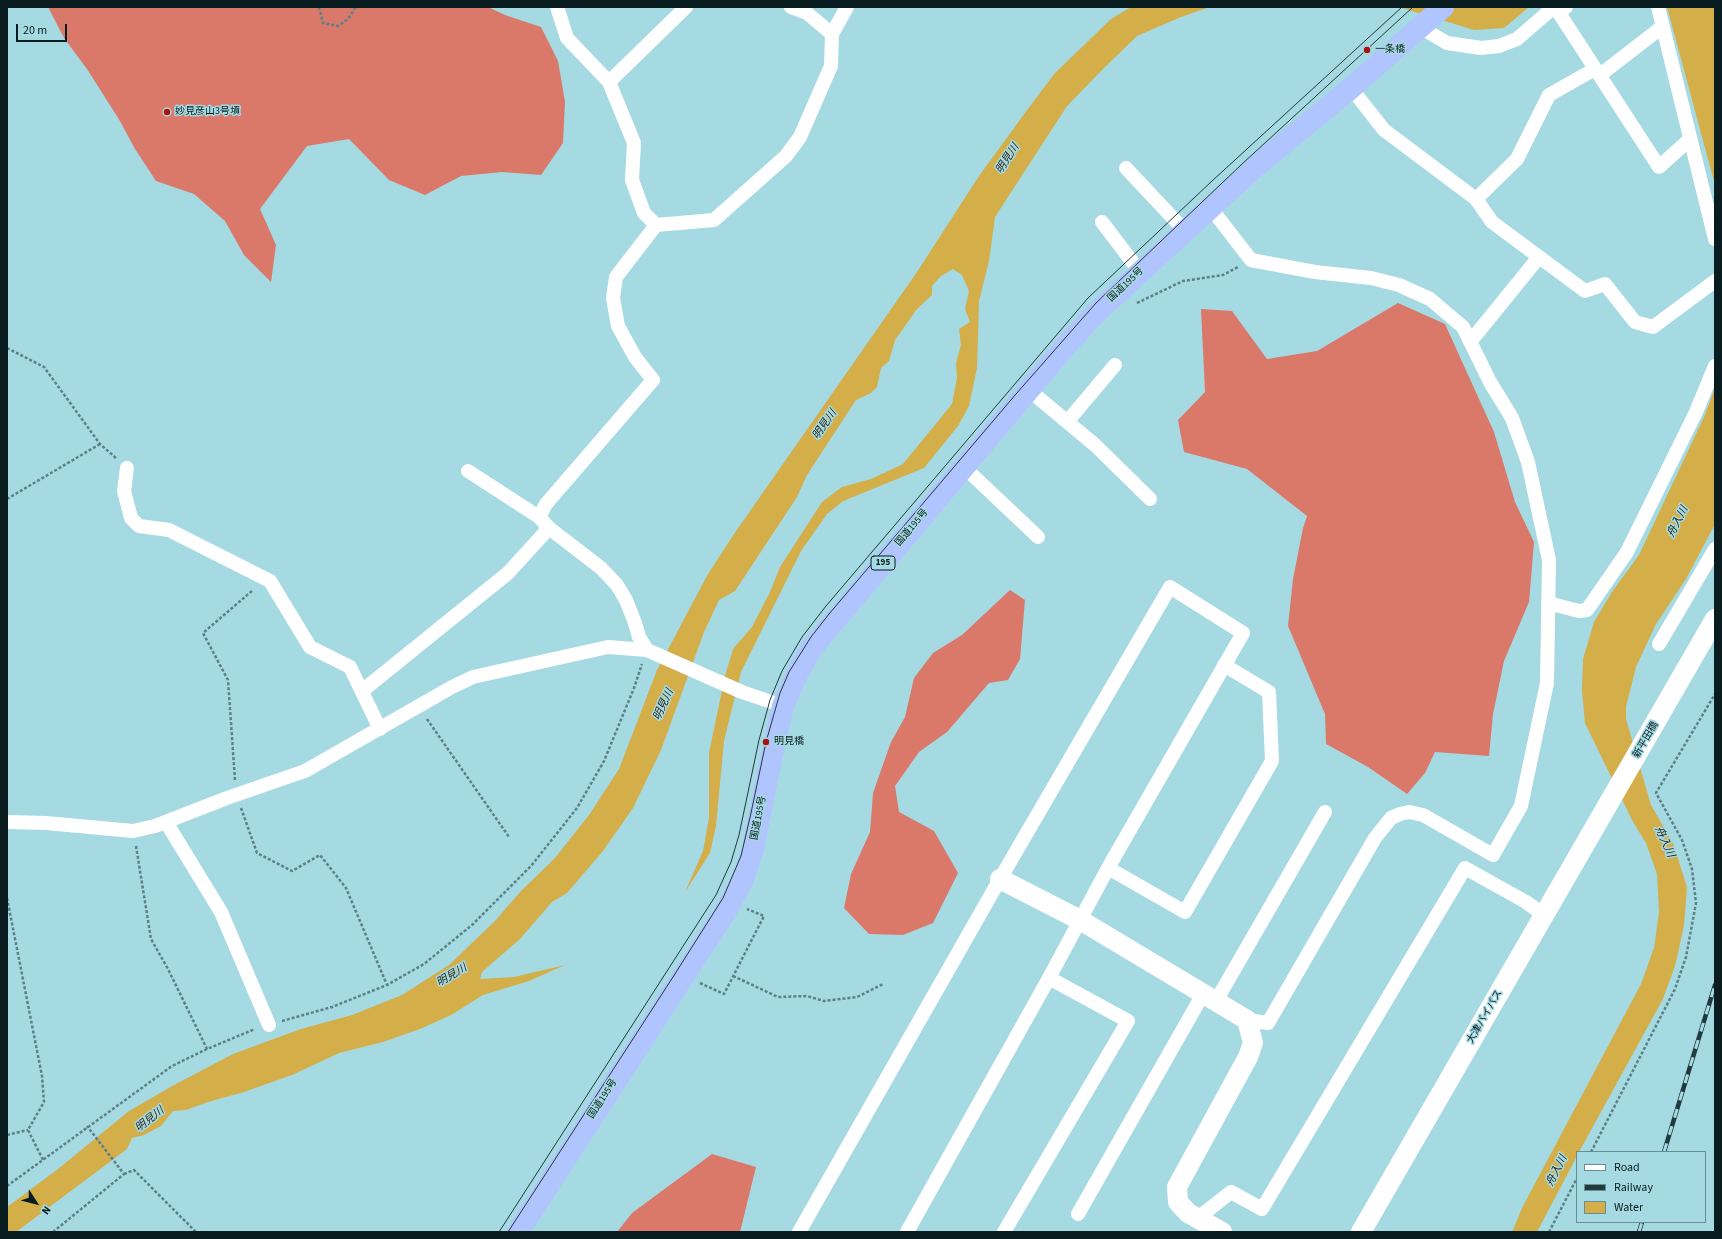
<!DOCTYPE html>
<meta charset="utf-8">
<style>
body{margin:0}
#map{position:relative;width:1722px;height:1239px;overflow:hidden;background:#a6dae2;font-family:"Source Sans 3",sans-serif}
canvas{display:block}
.frame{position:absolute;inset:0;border:8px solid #091d21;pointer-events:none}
.legend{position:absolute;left:1576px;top:1151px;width:130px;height:72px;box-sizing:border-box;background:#a6dae2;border:1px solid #678e95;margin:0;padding:5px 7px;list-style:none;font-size:12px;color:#091d21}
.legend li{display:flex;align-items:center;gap:8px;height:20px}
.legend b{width:20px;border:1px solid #678e95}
.north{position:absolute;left:16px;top:1183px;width:40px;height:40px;-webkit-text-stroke:3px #a6dae2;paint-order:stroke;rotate:126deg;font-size:11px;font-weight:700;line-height:16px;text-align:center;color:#091d21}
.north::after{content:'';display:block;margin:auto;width:14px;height:18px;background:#091d21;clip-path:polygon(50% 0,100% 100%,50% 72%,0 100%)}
.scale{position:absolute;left:16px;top:24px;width:51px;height:18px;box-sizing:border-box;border:2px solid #091d21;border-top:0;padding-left:5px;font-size:12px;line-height:14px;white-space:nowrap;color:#091d21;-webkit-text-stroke:3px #a6dae2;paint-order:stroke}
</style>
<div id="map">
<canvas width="1722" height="1239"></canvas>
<div class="frame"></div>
<ul class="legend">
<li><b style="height:5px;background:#fff"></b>Road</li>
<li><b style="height:5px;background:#213a3e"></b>Railway</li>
<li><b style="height:11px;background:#d3ae49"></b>Water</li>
</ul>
<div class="north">N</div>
<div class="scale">20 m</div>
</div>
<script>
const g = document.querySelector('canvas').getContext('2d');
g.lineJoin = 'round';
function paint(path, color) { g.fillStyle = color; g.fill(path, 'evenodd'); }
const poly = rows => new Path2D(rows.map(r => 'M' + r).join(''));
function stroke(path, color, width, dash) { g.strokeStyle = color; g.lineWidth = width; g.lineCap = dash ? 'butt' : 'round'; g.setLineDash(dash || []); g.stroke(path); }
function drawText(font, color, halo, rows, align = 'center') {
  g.font = font + ' "Source Sans 3","Noto Sans JP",sans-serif'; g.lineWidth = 3; g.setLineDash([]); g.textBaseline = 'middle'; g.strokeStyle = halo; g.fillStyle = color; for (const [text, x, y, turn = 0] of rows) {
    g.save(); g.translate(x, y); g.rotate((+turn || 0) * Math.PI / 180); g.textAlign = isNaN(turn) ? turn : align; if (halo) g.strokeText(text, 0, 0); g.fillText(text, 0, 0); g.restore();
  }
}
const forest = poly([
 [48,7,488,7,505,15,541,27,558,61,565,102,563,143,541,175,502,172,461,176,425,195,389,180,349,139,307,146,260,209,276,245,271,282,244,255,225,221,194,194,156,181,135,149,120,121,87,69,64,38],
 [1398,303,1445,324,1494,432,1515,502,1534,542,1529,602,1504,661,1493,714,1489,756,1435,752,1425,773,1407,794,1368,767,1326,744,1325,714,1288,626,1293,579,1303,528,1307,516,1247,469,1184,452,1178,420,1205,392,1201,309,1232,311,1267,359,1317,351],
 [1010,590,1025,600,1020,659,1008,680,989,683,947,732,919,752,895,786,899,812,934,831,958,873,933,923,903,935,869,934,844,908,851,874,870,832,873,793,891,742,905,717,914,678,933,653,962,635],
 [712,1154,756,1167,740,1232,617,1232,632,1213]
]);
const water = poly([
 [1131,7,1210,7,1181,17,1137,36,1104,68,1067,106,995,217,989,261,979,301,977,368,969,406,958,426,924,468,843,501,827,514,801,551,741,672,724,741,716,826,710,853,685,892,703,851,709,818,709,753,725,676,733,649,752,627,770,592,780,567,822,502,842,487,871,479,903,464,952,404,957,378,956,363,961,345,959,329,970,322,965,309,969,291,962,275,953,269,941,276,932,286,932,295,917,309,895,340,889,361,881,368,877,387,871,393,856,400,807,475,797,497,735,591,719,600,704,632,661,750,633,808,603,851,567,893,552,902,520,939,482,972,480,979,514,977,565,965,529,981,483,995,451,1015,420,1029,383,1042,339,1053,292,1075,244,1092,208,1102,186,1110,173,1111,161,1126,144,1135,132,1138,127,1149,16,1232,7,1232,7,1207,58,1169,129,1111,174,1085,233,1054,301,1029,352,1015,402,995,449,965,495,921,521,891,555,858,589,815,619,769,657,670,708,574,734,534,917,272,979,176,1030,106,1055,73,1111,19],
 [1399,7,1529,7,1504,28,1474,30],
 [1667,7,1715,7,1715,185],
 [1715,388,1715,524,1686,579,1656,624,1636,667,1626,707,1626,719,1651,805,1673,843,1687,887,1684,926,1675,966,1663,999,1579,1152,1577,1152,1577,1156,1537,1232,1512,1232,1522,1208,1641,984,1654,948,1659,912,1657,874,1646,843,1633,822,1585,723,1582,691,1583,659,1594,622,1612,592,1639,555,1704,417]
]);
const path = poly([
 [319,7,323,23,338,26,348,19,356,7],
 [1137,303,1183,281,1223,275,1238,267],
 [7,348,44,367,100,444,116,458],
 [7,499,100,444],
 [427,719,509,837],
 [235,780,228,680,203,633,253,590],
 [241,808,257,853,292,871,320,855,346,888,387,985],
 [136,846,151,939,168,969,207,1049],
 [7,898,42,1076,44,1102,28,1130,43,1160],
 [733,976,778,997,807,996,824,1001,857,997,883,984],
 [700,983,724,994,764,916,747,909],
 [282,1021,332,1007,387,985,424,964,472,925,531,866,577,808,604,761,634,688,642,664],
 [7,1135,28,1130],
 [1591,1152,1675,989,1686,957,1696,903,1692,869,1682,840,1656,793,1715,694],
 [124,1174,134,1170,196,1232],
 [7,1186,172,1066,207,1049,255,1029],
 [53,1232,124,1174,87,1126],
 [1549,1232,1577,1178]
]);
const street = poly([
 [557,7,567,38,609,82,634,143,632,180,644,213,656,225,616,277,613,298,618,326,635,357,653,380,546,504,539,517,549,528,601,568,617,585,626,600,635,623,639,637,647,650],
 [791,7,807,13,832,34],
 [1566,7,1559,13,1659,167,1690,139],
 [1658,7,1715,239],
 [1420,27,1447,43,1481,48,1499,46,1517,39,1554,7],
 [1600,75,1662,27],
 [609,82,686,7],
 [1351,88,1384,130,1476,199,1492,222,1585,291,1605,284,1635,322,1653,327,1715,281],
 [1126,168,1185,231],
 [1476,199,1517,159,1549,95,1595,69],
 [1210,207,1251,260,1315,272,1371,278,1399,285,1430,299,1463,327,1490,382,1512,418,1528,462,1549,560,1547,683,1521,806,1493,855,1423,815,1409,812,1400,814,1391,818,1375,838,1268,1023,1247,1020],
 [1102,222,1140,272],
 [656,225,714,220,786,156,800,137,831,66,832,34,847,7],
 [1470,342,1539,257],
 [1029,390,1095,445,1150,499],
 [1067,422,1115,365],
 [964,467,1038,537],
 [127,468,124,491,131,518,139,526,169,530,270,581,310,647,350,667,380,729],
 [468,471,539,517],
 [1548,603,1579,611,1587,610,1627,552,1696,412,1715,366],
 [1659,644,1715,549],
 [362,691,508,573,549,528],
 [7,822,46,823,133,831,155,826,227,798,305,771,452,687,473,677,608,647,647,650,742,692,783,706],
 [166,822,221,912,269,1025],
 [1108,868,1185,912,1272,761,1269,692,1224,665],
 [1216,1001,1325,812],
 [1078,1214,1203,994],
 [1198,1218,1231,1192,1262,1209,1465,868,1526,902,1544,915],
 [799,1232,1000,879,1170,587,1243,633,1108,868,1049,978,907,1232],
 [1004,1232,1128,1021,1049,978]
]);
const secondary = poly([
 [1000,879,1080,920,1247,1020,1253,1043,1248,1057,1177,1187,1178,1202,1188,1213,1222,1232],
 [1361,1232,1715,619]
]);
const highway = poly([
 [518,1232,727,909,743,879,753,849,770,763,783,706,798,672,811,649,1069,342,1098,311,1255,167,1351,88,1443,7]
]);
const tram = poly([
 [499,1232,716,895,731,862,739,835,759,740,770,700,782,671,802,637,826,606,1088,298,1212,181,1402,7],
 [508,1232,673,977,723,898,741,856,751,813,766,742,780,693,789,672,811,637,829,614,1016,394,1096,303,1242,164,1413,7]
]);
const rail = poly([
 [1664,1152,1715,985],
 [1639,1232,1642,1222]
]);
const markers = [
 [1367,50,4,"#a8150f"],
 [167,112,4,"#a8150f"],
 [766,742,4,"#a8150f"]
];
const shields = [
 [883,563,24]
];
const shieldNames = [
 ["195",883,563]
];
const poiNames = [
 ["一条橋",1375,50],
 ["妙見彦山3号墳",175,112],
 ["明見橋",774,742]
];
const streetNames = [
 ["国道195号",1126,285,-43],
 ["国道195号",912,528,-50],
 ["新平田橋",1646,740,-60],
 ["国道195号",759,818,-79],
 ["大津バイパス",1485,1017,-60],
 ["国道195号",603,1099,-57]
];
const waterNames = [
 ["明見川",1008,159,-57],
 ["明見川",825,425,-55],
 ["舟入川",1678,522,-63],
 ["明見川",664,705,-65],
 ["舟入川",1664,842,66],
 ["明見川",452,976,-31],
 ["明見川",150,1120,-38],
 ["舟入川",1557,1171,-63]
];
paint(forest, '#da786a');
paint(water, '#d3ae49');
stroke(path, '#5b8086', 2.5, [3, 2]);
stroke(street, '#fff', 14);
stroke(secondary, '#fff', 20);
stroke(highway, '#b0c4fd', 22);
stroke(tram, '#213a3e', 1);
stroke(rail, '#213a3e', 4.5);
stroke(rail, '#a6dae2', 3, [9]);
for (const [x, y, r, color] of markers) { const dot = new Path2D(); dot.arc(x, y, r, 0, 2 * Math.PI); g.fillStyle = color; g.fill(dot); stroke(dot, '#a6dae2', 1.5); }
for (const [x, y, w] of shields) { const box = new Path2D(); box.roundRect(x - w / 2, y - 7, w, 14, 3); g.fillStyle = '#a6dae2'; g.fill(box); stroke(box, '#091d21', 1); }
drawText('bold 9px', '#091d21', null, shieldNames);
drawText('10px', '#091d21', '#a6dae2', poiNames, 'left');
drawText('10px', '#091d21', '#a6dae2', streetNames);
drawText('italic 11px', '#2f2817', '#a6dae2', waterNames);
</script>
